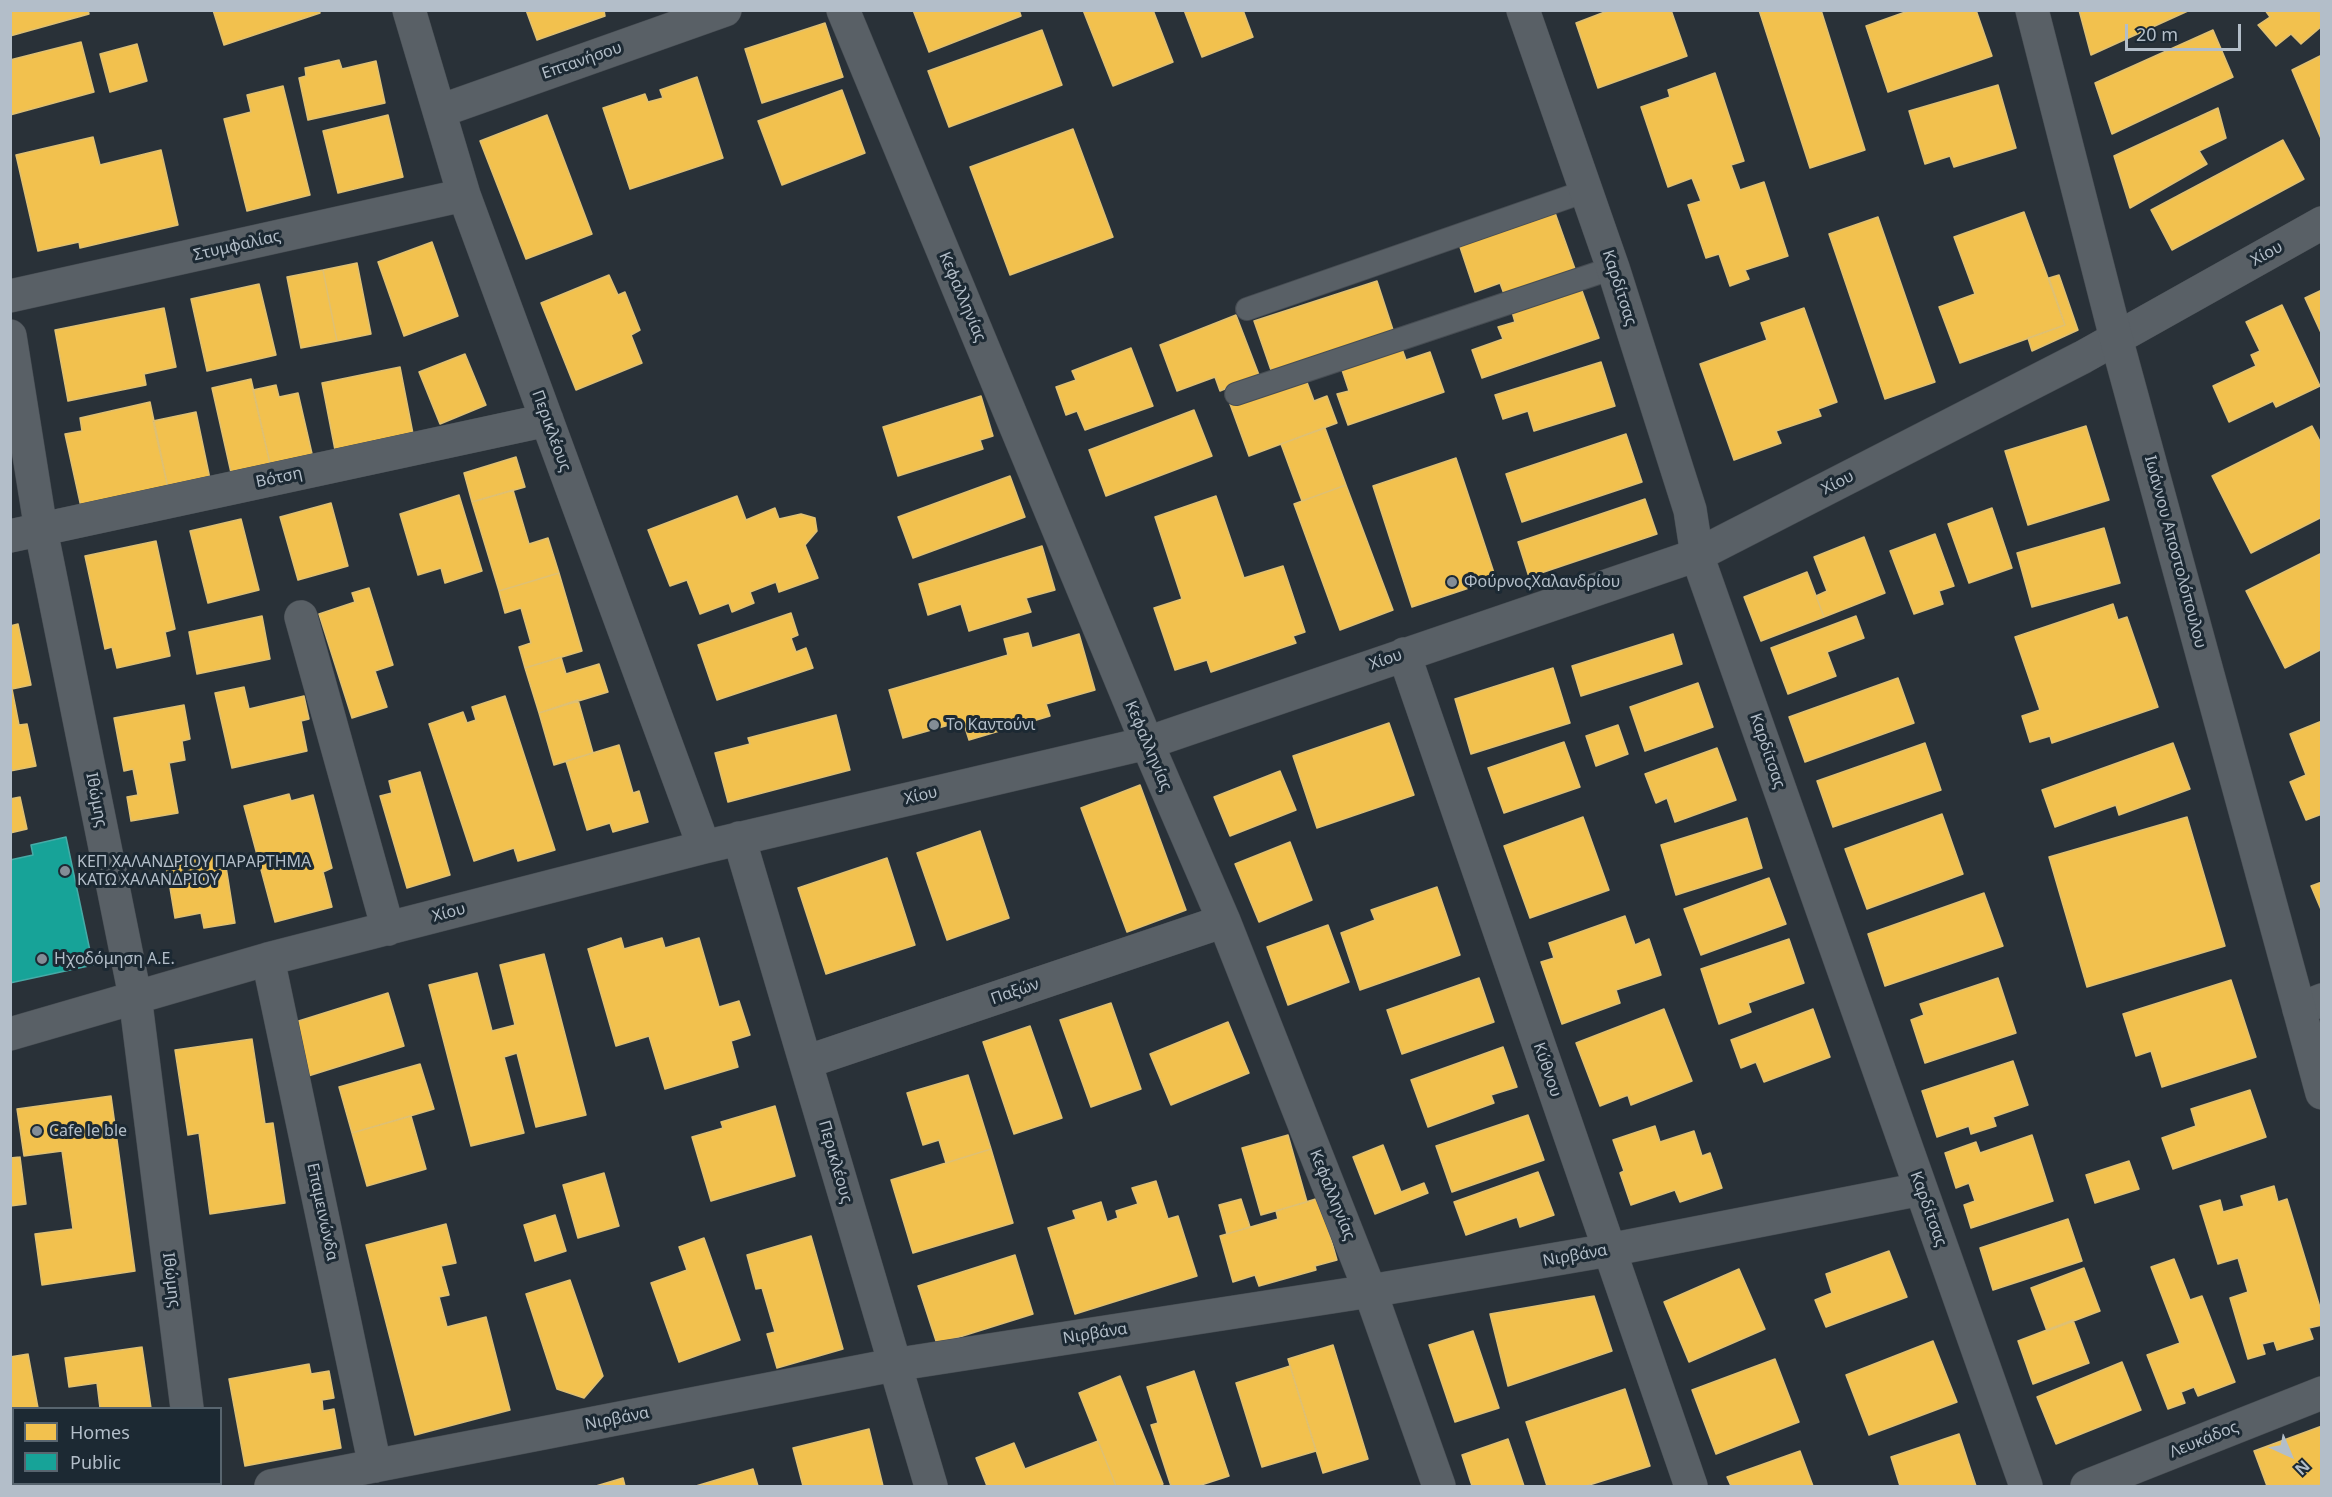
<!DOCTYPE html>
<meta charset="utf-8">
<style>
body{margin:0}
#map{position:relative;width:2332px;height:1497px;overflow:hidden;background:#293138;font-family:"Noto Sans",sans-serif}
canvas{display:block}
.frame{position:absolute;inset:0;border:12px solid #b3bec9;pointer-events:none}
.legend{position:absolute;left:12px;top:1407px;width:210px;height:78px;box-sizing:border-box;background:#1c2933;border:2px solid #58656f;margin:0;padding:8px 10px;list-style:none;font-size:18px;color:#b3bec9}
.legend li{display:flex;align-items:center;gap:12px;height:30px}
.legend b{width:30px;border:2px solid #58656f}
.north{position:absolute;left:2260px;top:1425px;width:60px;height:60px;-webkit-text-stroke:4px #1c2933;paint-order:stroke;rotate:136deg;font-size:16px;font-weight:700;line-height:24px;text-align:center;color:#b3bec9}
.north::after{content:'';display:block;margin:auto;width:21px;height:27px;background:#b3bec9;clip-path:polygon(50% 0,100% 100%,50% 72%,0 100%)}
.scale{position:absolute;left:2125px;top:24px;width:116px;height:27px;box-sizing:border-box;border:3px solid #b3bec9;border-top:0;padding-left:8px;font-size:18px;line-height:21px;white-space:nowrap;color:#b3bec9;-webkit-text-stroke:4px #1c2933;paint-order:stroke}
</style>
<div id="map">
<canvas width="2332" height="1497"></canvas>
<div class="frame"></div>
<ul class="legend">
<li><b style="height:16px;background:#f2c14e"></b>Homes</li>
<li><b style="height:16px;background:#17a398"></b>Public</li>
</ul>
<div class="north">N</div>
<div class="scale">20 m</div>
</div>
<script>
const g = document.querySelector('canvas').getContext('2d');
g.lineJoin = 'round';
function paint(path, color) { g.fillStyle = color; g.fill(path, 'evenodd'); }
const poly = rows => new Path2D(rows.map(r => 'M' + r).join(''));
function stroke(path, color, width, dash) { g.strokeStyle = color; g.lineWidth = width; g.lineCap = dash ? 'butt' : 'round'; g.setLineDash(dash || []); g.stroke(path); }
function drawText(font, color, halo, rows, align = 'center') {
  g.font = font + ' "Noto Sans",sans-serif'; g.lineWidth = 6; g.setLineDash([]); g.textBaseline = 'middle'; g.strokeStyle = halo; g.fillStyle = color; for (const [text, x, y, turn = 0] of rows) {
    g.save(); g.translate(x, y); g.rotate((+turn || 0) * Math.PI / 180); g.textAlign = isNaN(turn) ? turn : align; if (halo) g.strokeText(text, 0, 0); g.fillText(text, 0, 0); g.restore();
  }
}
const homes = poly([
 [10,10,88,10,89,14,10,36,10,10],
 [213,10,319,10,320,13,224,45,213,10],
 [526,10,604,10,605,16,537,40,526,10],
 [913,10,1019,10,1021,16,929,52,913,10],
 [1083,10,1153,10,1173,62,1113,86,1083,10],
 [1184,10,1243,10,1253,37,1202,57,1184,10],
 [1610,10,1671,10,1687,56,1598,88,1576,23,1610,10],
 [1759,10,1821,10,1865,150,1810,168,1759,10],
 [1911,10,1976,10,1992,56,1888,92,1866,26,1911,10],
 [2079,10,2190,10,2091,55,2079,10],
 [2265,10,2320,10,2322,26,2301,44,2291,34,2276,46,2258,25,2270,17,2265,10],
 [825,23,843,77,762,103,745,49,825,23],
 [1042,30,1062,85,949,127,928,71,1042,30],
 [2213,30,2233,77,2112,134,2095,83,2213,30],
 [81,42,94,92,10,115,10,60,81,42],
 [137,44,147,81,110,92,100,54,137,44],
 [2322,55,2322,141,2292,70,2322,55],
 [339,60,342,69,376,61,385,103,308,120,299,78,306,76,305,68,339,60],
 [1715,73,1744,161,1731,165,1740,190,1764,182,1788,256,1745,270,1749,279,1730,286,1719,254,1706,258,1688,205,1701,201,1692,178,1668,187,1641,107,1670,97,1668,90,1715,73],
 [697,77,723,158,630,189,603,108,645,94,648,102,663,98,660,90,697,77],
 [1998,85,2016,148,1954,167,1950,156,1925,164,1909,111,1998,85],
 [283,86,310,195,247,211,224,119,251,112,247,95,283,86],
 [842,90,865,153,782,185,758,121,842,90],
 [2218,108,2226,138,2199,151,2207,164,2130,208,2114,156,2218,108],
 [388,115,403,177,338,193,323,131,388,115],
 [547,115,592,234,526,259,480,141,547,115],
 [1073,129,1113,237,1010,275,970,167,1073,129],
 [93,137,100,165,161,150,178,225,80,248,79,242,38,251,16,155,93,137],
 [2283,140,2304,179,2172,250,2151,210,2283,140],
 [1554,210,1575,269,1504,294,1500,283,1475,292,1459,244,1554,210],
 [2024,212,2065,325,1960,363,1939,307,1975,294,1954,237,2024,212],
 [1878,217,1935,382,1885,399,1829,234,1878,217],
 [432,242,458,316,404,336,378,262,432,242],
 [357,263,371,334,337,341,323,270,357,263],
 [323,270,337,341,301,348,287,277,323,270],
 [609,275,618,295,625,292,640,330,631,335,642,363,576,390,541,303,609,275],
 [2059,275,2078,330,2032,351,2028,338,2065,325,2049,278,2059,275],
 [1377,281,1394,333,1272,373,1254,321,1377,281],
 [259,284,276,355,207,371,191,299,259,284],
 [1581,288,1599,338,1482,378,1472,350,1503,339,1498,327,1515,322,1512,312,1581,288],
 [2322,290,2322,335,2305,298,2322,290],
 [2282,305,2320,386,2276,407,2273,401,2229,422,2213,386,2256,366,2251,355,2260,351,2246,322,2282,305],
 [164,308,176,367,144,374,146,385,68,401,55,330,164,308],
 [1804,308,1837,402,1818,409,1821,416,1776,431,1781,443,1734,460,1700,364,1767,340,1761,323,1804,308],
 [1236,315,1259,375,1220,391,1215,377,1177,391,1160,345,1236,315],
 [1401,346,1406,360,1430,352,1444,392,1348,425,1337,394,1349,391,1341,367,1401,346],
 [1131,348,1153,406,1085,430,1077,411,1066,415,1056,387,1076,380,1072,371,1131,348],
 [465,354,486,405,440,424,419,372,465,354],
 [1601,362,1615,406,1534,431,1528,411,1503,419,1495,395,1601,362],
 [400,367,414,439,336,455,322,383,400,367],
 [1305,377,1314,401,1327,396,1337,423,1249,456,1230,404,1305,377],
 [251,379,271,468,232,477,212,388,251,379],
 [276,385,279,397,298,393,313,458,271,468,253,390,276,385],
 [981,396,993,436,980,440,983,449,898,476,883,427,981,396],
 [150,402,168,488,81,507,65,434,82,431,80,418,150,402],
 [1194,410,1212,456,1106,496,1089,450,1194,410],
 [196,412,210,479,168,488,153,421,196,412],
 [2086,426,2109,500,2028,525,2005,451,2086,426],
 [2312,426,2322,445,2322,517,2251,553,2212,476,2312,426],
 [1325,428,1346,485,1302,501,1281,444,1325,428],
 [1626,434,1642,482,1522,522,1506,474,1626,434],
 [516,457,525,487,472,502,464,473,516,457],
 [1456,458,1496,579,1412,607,1373,486,1456,458],
 [1010,476,1025,517,913,558,898,517,1010,476],
 [1346,485,1393,610,1340,630,1294,504,1346,485],
 [513,490,529,544,548,538,559,573,499,591,472,502,513,490],
 [459,495,482,571,445,583,441,568,418,575,400,514,459,495],
 [737,496,746,520,775,508,779,519,801,514,815,518,817,531,805,545,818,578,779,592,776,582,750,592,754,603,732,612,729,603,700,614,687,580,670,586,648,530,737,496],
 [1216,496,1244,578,1283,566,1305,632,1293,636,1296,643,1211,672,1207,660,1175,670,1154,608,1182,599,1155,517,1216,496],
 [1645,499,1657,534,1529,577,1518,542,1645,499],
 [331,503,348,566,298,580,280,517,331,503],
 [1992,508,2012,568,1969,583,1948,524,1992,508],
 [241,519,259,590,208,603,190,531,241,519],
 [2104,528,2120,583,2032,607,2017,553,2104,528],
 [1935,534,1954,586,1939,591,1943,604,1914,614,1890,551,1935,534],
 [1864,537,1885,593,1824,617,1816,596,1827,591,1814,557,1864,537],
 [156,541,175,629,165,632,170,656,117,668,112,647,105,649,85,556,156,541],
 [1042,546,1055,590,1026,598,1031,612,969,631,961,604,928,615,919,584,1042,546],
 [2322,553,2322,649,2285,668,2246,591,2322,553],
 [1807,572,1824,617,1761,641,1744,597,1807,572],
 [559,573,582,651,525,668,519,647,531,643,521,608,505,613,499,591,559,573],
 [369,588,393,665,375,671,387,707,352,718,319,614,355,602,352,593,369,588],
 [2113,604,2118,620,2127,617,2158,707,2052,743,2050,736,2030,742,2022,716,2040,710,2015,637,2113,604],
 [791,613,798,635,791,638,796,652,806,648,813,668,717,700,698,645,791,613],
 [262,616,270,659,197,674,189,632,262,616],
 [1856,616,1864,638,1827,652,1836,676,1788,694,1771,648,1856,616],
 [18,624,31,685,12,689,19,725,27,724,36,766,10,771,10,626,18,624],
 [1028,633,1032,648,1079,634,1095,690,1046,704,1050,716,969,740,963,721,903,738,889,690,1008,655,1004,639,1028,633],
 [1673,634,1682,664,1581,696,1572,666,1673,634],
 [561,657,566,674,599,664,608,692,539,713,525,668,561,657],
 [1553,668,1570,723,1471,754,1455,699,1553,668],
 [1898,678,1914,723,1805,762,1789,717,1898,678],
 [1698,683,1713,727,1645,751,1630,707,1698,683],
 [244,687,249,709,304,696,309,719,301,721,307,751,232,768,215,693,244,687],
 [505,696,555,850,518,861,514,848,474,861,429,724,463,712,467,723,476,720,472,707,505,696],
 [578,700,593,753,554,765,539,713,578,700],
 [184,705,190,739,182,741,185,760,169,763,178,813,131,821,127,797,138,795,133,769,124,771,114,718,184,705],
 [836,715,850,770,728,802,715,753,750,744,748,738,836,715],
 [2322,721,2322,814,2306,820,2290,782,2306,775,2290,734,2322,721],
 [1389,723,1414,795,1317,828,1293,756,1389,723],
 [1618,725,1628,754,1596,766,1586,736,1618,725],
 [1564,742,1580,787,1504,813,1488,768,1564,742],
 [1925,743,1941,790,1833,827,1817,781,1925,743],
 [2173,743,2190,789,2119,815,2116,805,2055,827,2042,790,2173,743],
 [619,745,633,793,639,791,648,822,613,832,610,823,587,830,566,761,619,745],
 [1717,748,1736,800,1675,822,1667,798,1656,803,1645,774,1717,748],
 [1280,771,1296,810,1230,836,1214,797,1280,771],
 [420,772,450,875,407,888,380,796,392,793,389,781,420,772],
 [1140,785,1186,910,1127,932,1081,808,1140,785],
 [289,794,291,801,313,795,332,868,323,872,332,907,275,922,244,806,289,794],
 [20,797,27,829,10,833,10,799,20,797],
 [1942,814,1963,874,1867,909,1845,849,1942,814],
 [1583,817,1609,890,1530,918,1504,846,1583,817],
 [2187,817,2225,946,2087,987,2049,857,2187,817],
 [1747,818,1762,868,1676,895,1661,845,1747,818],
 [980,831,1009,918,947,940,917,853,980,831],
 [1290,842,1312,900,1259,922,1235,864,1290,842],
 [224,854,235,923,204,928,201,913,175,918,166,864,224,854],
 [887,858,915,945,826,974,798,888,887,858],
 [1769,878,1786,924,1701,955,1684,909,1769,878],
 [2322,882,2322,912,2311,886,2322,882],
 [1437,887,1460,955,1360,990,1341,933,1375,920,1371,910,1437,887],
 [1984,893,2003,946,1885,986,1868,934,1984,893],
 [1625,916,1635,945,1649,939,1661,975,1616,990,1620,1003,1562,1024,1541,962,1554,958,1549,943,1625,916],
 [1328,925,1349,982,1288,1005,1267,947,1328,925],
 [621,938,624,949,662,938,665,948,699,938,719,1007,739,1001,750,1035,731,1041,738,1067,665,1089,649,1036,616,1046,588,949,621,938],
 [1789,939,1804,983,1748,1003,1751,1012,1719,1024,1701,969,1789,939],
 [544,954,586,1115,536,1127,517,1053,504,1057,524,1133,471,1146,429,985,477,973,492,1031,515,1025,500,965,544,954],
 [1479,978,1494,1022,1402,1054,1387,1010,1479,978],
 [1998,978,2016,1033,1925,1063,1911,1020,1924,1015,1920,1004,1998,978],
 [2231,980,2256,1057,2162,1087,2151,1051,2136,1056,2123,1014,2231,980],
 [388,993,404,1046,305,1077,289,1024,388,993],
 [1111,1003,1141,1089,1091,1107,1060,1020,1111,1003],
 [1664,1009,1692,1081,1631,1105,1628,1095,1600,1106,1576,1043,1664,1009],
 [1813,1009,1830,1057,1764,1082,1756,1062,1741,1068,1731,1040,1813,1009],
 [1228,1022,1249,1073,1171,1105,1150,1054,1228,1022],
 [1030,1026,1062,1118,1014,1134,983,1042,1030,1026],
 [252,1039,265,1124,273,1123,285,1203,210,1214,199,1133,188,1135,175,1050,252,1039],
 [1503,1047,1517,1087,1491,1095,1494,1103,1428,1127,1411,1080,1503,1047],
 [2013,1061,2028,1105,1993,1117,1996,1126,1971,1134,1969,1126,1937,1137,1922,1091,2013,1061],
 [420,1064,434,1109,352,1133,339,1087,420,1064],
 [968,1075,991,1149,946,1163,939,1140,923,1145,907,1093,968,1075],
 [2250,1090,2266,1137,2173,1169,2162,1138,2196,1126,2191,1109,2250,1090],
 [111,1096,135,1271,42,1285,35,1234,73,1229,62,1151,24,1156,17,1109,111,1096],
 [775,1106,795,1176,711,1201,692,1137,723,1128,721,1122,775,1106],
 [1528,1115,1544,1160,1452,1192,1436,1146,1528,1115],
 [411,1116,426,1169,367,1186,352,1133,411,1116],
 [1655,1126,1660,1142,1694,1131,1702,1156,1710,1153,1722,1188,1680,1202,1675,1190,1631,1205,1620,1173,1624,1171,1613,1140,1655,1126],
 [1288,1135,1307,1202,1261,1215,1242,1148,1288,1135],
 [2032,1135,2053,1201,1971,1228,1964,1205,1975,1201,1969,1183,1956,1188,1945,1153,1976,1142,1980,1153,2032,1135],
 [1383,1145,1401,1192,1424,1183,1428,1193,1375,1214,1353,1157,1383,1145],
 [991,1149,1013,1223,913,1253,891,1180,991,1149],
 [20,1157,26,1204,10,1206,10,1158,20,1157],
 [2129,1161,2139,1189,2095,1203,2086,1175,2129,1161],
 [1538,1172,1554,1215,1520,1227,1517,1217,1466,1235,1454,1202,1538,1172],
 [604,1173,619,1226,578,1238,563,1185,604,1173],
 [1156,1181,1168,1219,1178,1216,1197,1276,1075,1314,1048,1228,1076,1219,1073,1211,1101,1202,1107,1222,1118,1218,1116,1211,1138,1204,1132,1188,1156,1181],
 [2274,1186,2278,1202,2287,1199,2322,1314,2322,1325,2309,1328,2313,1339,2277,1350,2274,1341,2262,1344,2265,1354,2248,1359,2230,1298,2248,1292,2238,1258,2218,1264,2200,1206,2220,1200,2223,1212,2244,1206,2241,1196,2274,1186],
 [1319,1198,1337,1260,1315,1266,1316,1270,1259,1286,1255,1275,1233,1282,1220,1236,1278,1219,1276,1211,1319,1198],
 [1241,1199,1250,1227,1227,1234,1219,1205,1241,1199],
 [555,1215,566,1251,535,1261,524,1225,555,1215],
 [2068,1219,2082,1261,1993,1290,1980,1248,2068,1219],
 [446,1224,456,1263,441,1266,449,1295,439,1297,447,1327,486,1317,510,1410,415,1435,366,1245,446,1224],
 [811,1236,843,1349,777,1368,767,1334,775,1332,762,1288,756,1289,747,1255,811,1236],
 [704,1238,740,1340,679,1362,651,1283,687,1270,679,1247,704,1238],
 [1889,1251,1907,1297,1826,1327,1815,1300,1832,1293,1826,1274,1889,1251],
 [1015,1255,1033,1314,937,1344,918,1286,1015,1255],
 [2174,1259,2190,1300,2202,1296,2235,1382,2198,1396,2194,1387,2181,1392,2185,1403,2168,1409,2147,1355,2180,1343,2151,1267,2174,1259],
 [2084,1268,2100,1311,2047,1331,2031,1288,2084,1268],
 [1739,1269,1765,1329,1689,1362,1664,1302,1739,1269],
 [570,1280,603,1376,584,1398,557,1389,526,1294,570,1280],
 [1594,1296,1612,1351,1508,1386,1490,1314,1594,1296],
 [2073,1320,2089,1363,2033,1384,2018,1341,2073,1320],
 [1473,1331,1499,1408,1455,1422,1429,1345,1473,1331],
 [1933,1341,1957,1402,1869,1435,1846,1375,1933,1341],
 [1333,1345,1368,1459,1323,1473,1288,1359,1333,1345],
 [142,1347,151,1408,100,1408,97,1383,69,1387,65,1358,142,1347],
 [28,1354,38,1408,14,1408,14,1484,51,1484,52,1486,10,1486,10,1357,28,1354],
 [1775,1359,1799,1422,1716,1454,1692,1390,1775,1359],
 [2122,1362,2141,1410,2056,1444,2037,1397,2122,1362],
 [309,1364,311,1374,329,1371,334,1398,322,1400,323,1411,334,1409,341,1448,245,1466,229,1379,309,1364],
 [1290,1366,1316,1451,1262,1467,1236,1383,1290,1366],
 [1194,1371,1229,1476,1198,1486,1171,1486,1151,1425,1158,1423,1147,1387,1194,1371],
 [1120,1376,1163,1484,1158,1486,1116,1486,1079,1393,1120,1376],
 [1625,1389,1650,1466,1586,1486,1547,1486,1526,1422,1625,1389],
 [2322,1426,2322,1485,2267,1486,2254,1451,2322,1426],
 [869,1429,883,1486,803,1486,793,1448,869,1429],
 [1959,1434,1976,1486,1900,1486,1891,1457,1959,1434],
 [1508,1439,1524,1486,1472,1486,1462,1455,1508,1439],
 [1098,1441,1116,1486,987,1486,976,1458,1014,1443,1025,1469,1098,1441],
 [1800,1451,1813,1486,1731,1486,1727,1477,1800,1451],
 [753,1469,758,1486,696,1486,753,1469],
 [623,1478,625,1486,596,1486,623,1478],
 [83,1484,149,1484,128,1486,84,1486,83,1484]
]);
const public = poly([
 [66,837,93,965,10,983,10,860,33,855,31,845,66,837]
]);
const service = poly([
 [1247,309,1586,191],
 [1236,394,1613,268]
]);
const minor = poly([
 [409,10,464,195,704,847],
 [843,10,1147,743,1224,921,1370,1291,1439,1486],
 [1523,10,1613,268,1690,510,1697,555,2026,1486],
 [440,111,725,10],
 [10,296,464,195],
 [10,336,41,530,135,996,187,1408],
 [10,536,547,420],
 [301,617,388,929],
 [1404,654,1691,1486],
 [739,838,931,1486],
 [268,959,375,1466],
 [2299,1009,2322,1000],
 [10,1034,268,959,704,847,1147,743,1697,555,2083,357,2322,223],
 [806,1062,1224,921],
 [196,1484,196,1486],
 [271,1486,893,1365,1370,1291,1609,1250,1921,1189],
 [2087,1486,2322,1393]
]);
const tertiary = poly([
 [2032,10,2116,338,2322,1093]
]);
const markers = [
 [1452,582,6,"#838d96"],
 [934,725,6,"#838d96"],
 [65,871,6,"#838d96"],
 [42,959,6,"#838d96"],
 [37,1131,6,"#838d96"]
];
const streetNames = [
 ["Επτανήσου",582,61,-19],
 ["Στυμφαλίας",237,246,-13],
 ["Χίου",2267,254,-29],
 ["Καρδίτσας",1619,288,72],
 ["Κεφαλληνίας",962,297,67],
 ["Περικλέους",551,431,70],
 ["Βότση",279,478,-12],
 ["Χίου",1838,483,-27],
 ["Ιωάννου Αποστολόπουλου",2175,552,75],
 ["Χίου",1386,660,-19],
 ["Κεφαλληνίας",1148,746,67],
 ["Καρδίτσας",1767,751,71],
 ["Χίου",921,796,-13],
 ["Ιθώμης",96,800,79],
 ["Χίου",449,913,-15],
 ["Παξών",1015,992,-19],
 ["Κύθνου",1547,1070,71],
 ["Περικλέους",835,1162,74],
 ["Κεφαλληνίας",1332,1195,68],
 ["Καρδίτσας",1928,1209,70],
 ["Επαμεινώνδα",322,1212,78],
 ["Νιρβάνα",1575,1256,-10],
 ["Ιθώμης",171,1280,83],
 ["Νιρβάνα",1095,1334,-9],
 ["Νιρβάνα",617,1419,-11],
 ["Λευκάδος",2204,1440,-22]
];
const poiNames = [
 ["ΦούρνοςΧαλανδρίου",1464,582],
 ["Το Καντούνι",946,725],
 ["ΚΕΠ ΧΑΛΑΝΔΡΙΟΥ ΠΑΡΑΡΤΗΜΑ",77,862],
 ["ΚΑΤΩ ΧΑΛΑΝΔΡΙΟΥ",77,880],
 ["Ηχοδόμηση Α.Ε.",54,959],
 ["Cafe le ble",49,1131]
];
paint(homes, '#f2c14e');
stroke(homes, '#dfc073', 1.5);
paint(public, '#17a398');
stroke(public, '#46aba7', 1.5);
stroke(service, '#474d53', 24);
stroke(minor, '#474d53', 34);
stroke(tertiary, '#474d53', 34);
stroke(service, '#596066', 22);
stroke(minor, '#596066', 33);
stroke(tertiary, '#596066', 33);
for (const [x, y, r, color] of markers) { const dot = new Path2D(); dot.arc(x, y, r, 0, 2 * Math.PI); g.fillStyle = color; g.fill(dot); stroke(dot, '#1c2933', 2); }
drawText('16px', '#b3bec9', '#1c2933', streetNames);
drawText('16px', '#b3bec9', '#1c2933', poiNames, 'left');
</script>
